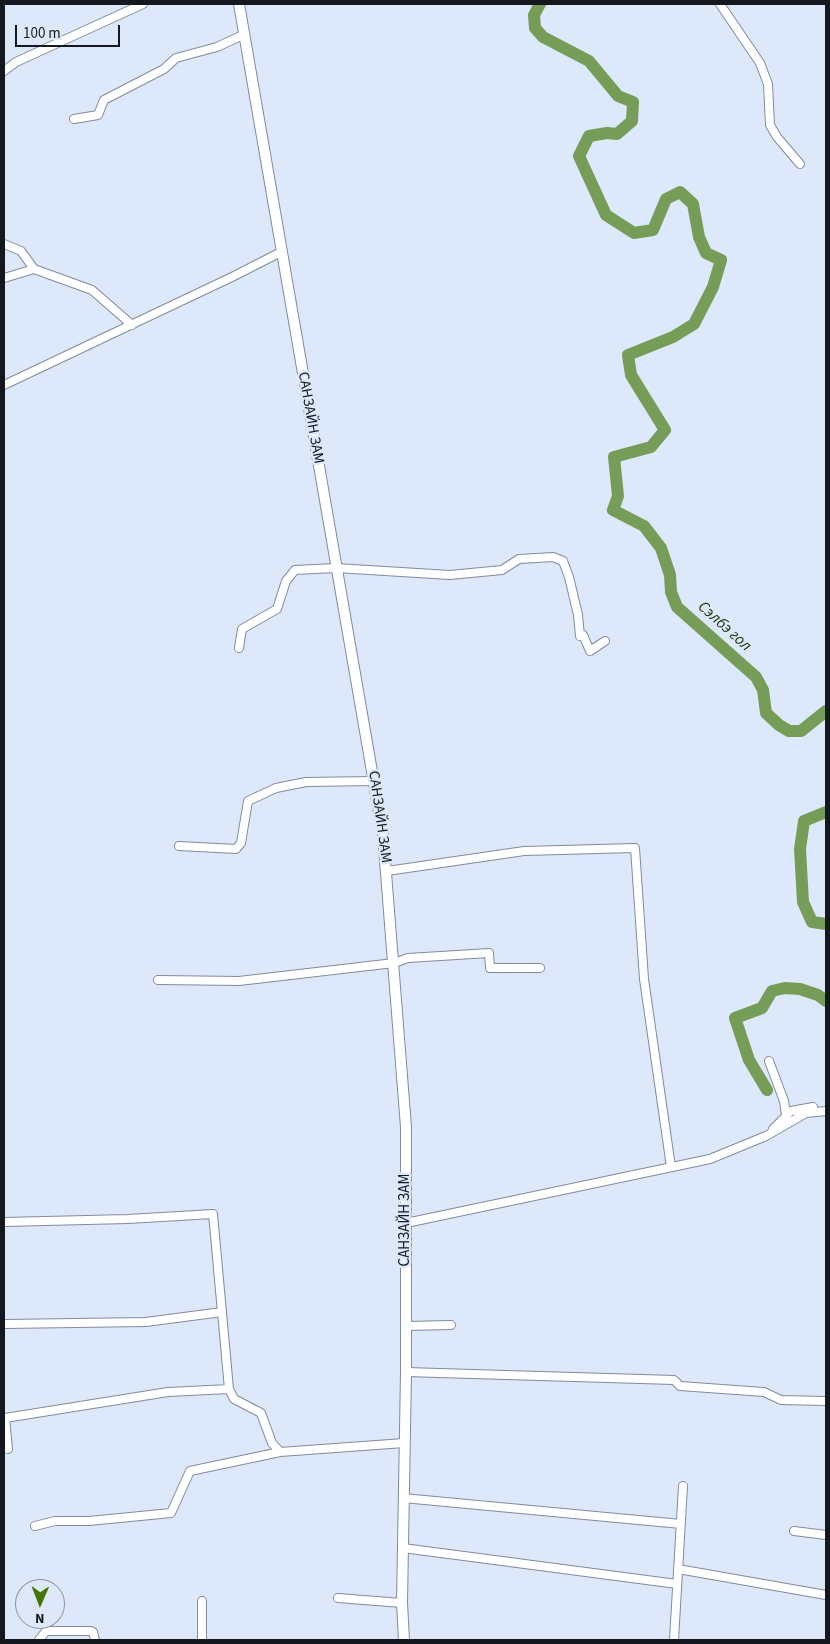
<!DOCTYPE html>
<meta charset="utf-8">
<style>
body{margin:0}
#map{position:relative;width:830px;height:1644px;overflow:hidden;background:#dde8fb;font-family:"Source Sans 3",sans-serif}
canvas{display:block}
.frame{position:absolute;inset:0;border:5px solid #14181e;pointer-events:none}
.north{position:absolute;left:15px;top:1579px;width:50px;height:50px;box-sizing:border-box;background:#dde8fb;border:1px solid #8d95a3;border-radius:50%;rotate:181deg;font-size:14px;font-weight:700;line-height:20px;text-align:center;color:#14181e}
.north::after{content:'';display:block;margin:auto;width:18px;height:22px;background:#427600;clip-path:polygon(50% 0,100% 100%,50% 72%,0 100%)}
.scale{position:absolute;left:15px;top:25px;width:105px;height:22px;box-sizing:border-box;border:2px solid #14181e;border-top:0;padding-left:6px;font-size:15px;line-height:18px;white-space:nowrap;color:#14181e;-webkit-text-stroke:4px #dde8fb;paint-order:stroke}
</style>
<div id="map">
<canvas width="830" height="1644"></canvas>
<div class="frame"></div>
<div class="north">N</div>
<div class="scale">100 m</div>
</div>
<script>
const g = document.querySelector('canvas').getContext('2d');
g.lineJoin = 'round';
const poly = rows => new Path2D(rows.map(r => 'M' + r).join(''));
function stroke(path, color, width, dash) { g.strokeStyle = color; g.lineWidth = width; g.lineCap = dash ? 'butt' : 'round'; g.setLineDash(dash || []); g.stroke(path); }
function drawText(font, color, halo, rows, align = 'center') {
  g.font = font + ' "Source Sans 3",sans-serif'; g.lineWidth = 5; g.setLineDash([]); g.textBaseline = 'middle'; g.strokeStyle = halo; g.fillStyle = color; for (const [text, x, y, turn = 0] of rows) {
    g.save(); g.translate(x, y); g.rotate((+turn || 0) * Math.PI / 180); g.textAlign = isNaN(turn) ? turn : align; if (halo) g.strokeText(text, 0, 0); g.fillText(text, 0, 0); g.restore();
  }
}
const river = poly([
 [540,4,534,15,535,28,543,37,589,61,618,96,633,102,632,121,617,134,607,133,589,136,579,156,606,215,634,233,653,230,666,199,680,192,693,204,699,237,706,253,721,260,713,287,694,324,673,337,628,355,631,375,665,430,651,447,614,457,618,496,613,510,644,526,661,548,670,575,671,592,677,607,756,677,763,690,766,713,779,725,789,731,801,731,826,711],
 [826,812,804,821,800,849,803,902,812,922,826,924],
 [767,1090,749,1060,735,1018,762,1008,772,991,785,988,800,989,818,995,826,1001]
]);
const minor = poly([
 [720,4,760,63,768,84,770,125,777,137,800,164],
 [4,71,16,62,143,4],
 [74,119,98,115,104,100,164,69,176,58,217,47,245,34],
 [4,244,21,251,34,269,92,290,132,325],
 [4,278,34,269],
 [4,385,232,277,281,252],
 [239,648,242,629,277,609,286,581,295,570,336,568,450,575,502,570,519,559,553,557,563,561,569,577,578,615,580,636,583,635,590,651,605,641],
 [179,846,236,849,241,843,248,801,276,788,306,782,374,781],
 [387,871,524,851,635,848,644,979,671,1167],
 [158,980,239,981,394,963,408,958,489,953,490,968,540,968],
 [769,1061,784,1101,786,1115],
 [773,1129,791,1111,813,1107],
 [4,1222,128,1219,213,1214,229,1389,234,1399,261,1413,272,1443,280,1452],
 [406,1223,710,1159,766,1136,806,1113,826,1111],
 [4,1324,146,1322,222,1312],
 [406,1326,451,1325],
 [406,1372,674,1380,680,1386,764,1392,781,1400,826,1401],
 [8,1449,5,1418,168,1392,229,1389],
 [403,1498,681,1524],
 [35,1526,55,1521,89,1521,171,1513,190,1471,280,1452,404,1443],
 [794,1531,826,1535],
 [403,1548,677,1584],
 [678,1569,826,1595],
 [338,1598,402,1603],
 [39,1640,46,1631,91,1631,93,1632,95,1640],
 [202,1640,202,1601],
 [674,1640,683,1486]
]);
const major = poly([
 [239,4,383,835,406,1127,406,1372,402,1603,404,1640]
]);
const streetNames = [
 ["САНЗАЙН ЗАМ",310,418,80],
 ["САНЗАЙН ЗАМ",379,817,82],
 ["САНЗАЙН ЗАМ",406,1220,-90]
];
const waterNames = [
 ["Сэлбэ гол",724,627,42]
];
stroke(river, '#759d58', 12);
stroke(minor, '#818b9d', 10);
stroke(major, '#818b9d', 12);
stroke(minor, '#fff', 8);
stroke(major, '#fff', 10);
drawText('15px', '#14181e', '#dde8fb', streetNames);
drawText('italic 16px', '#193200', '#dde8fb', waterNames);
</script>
